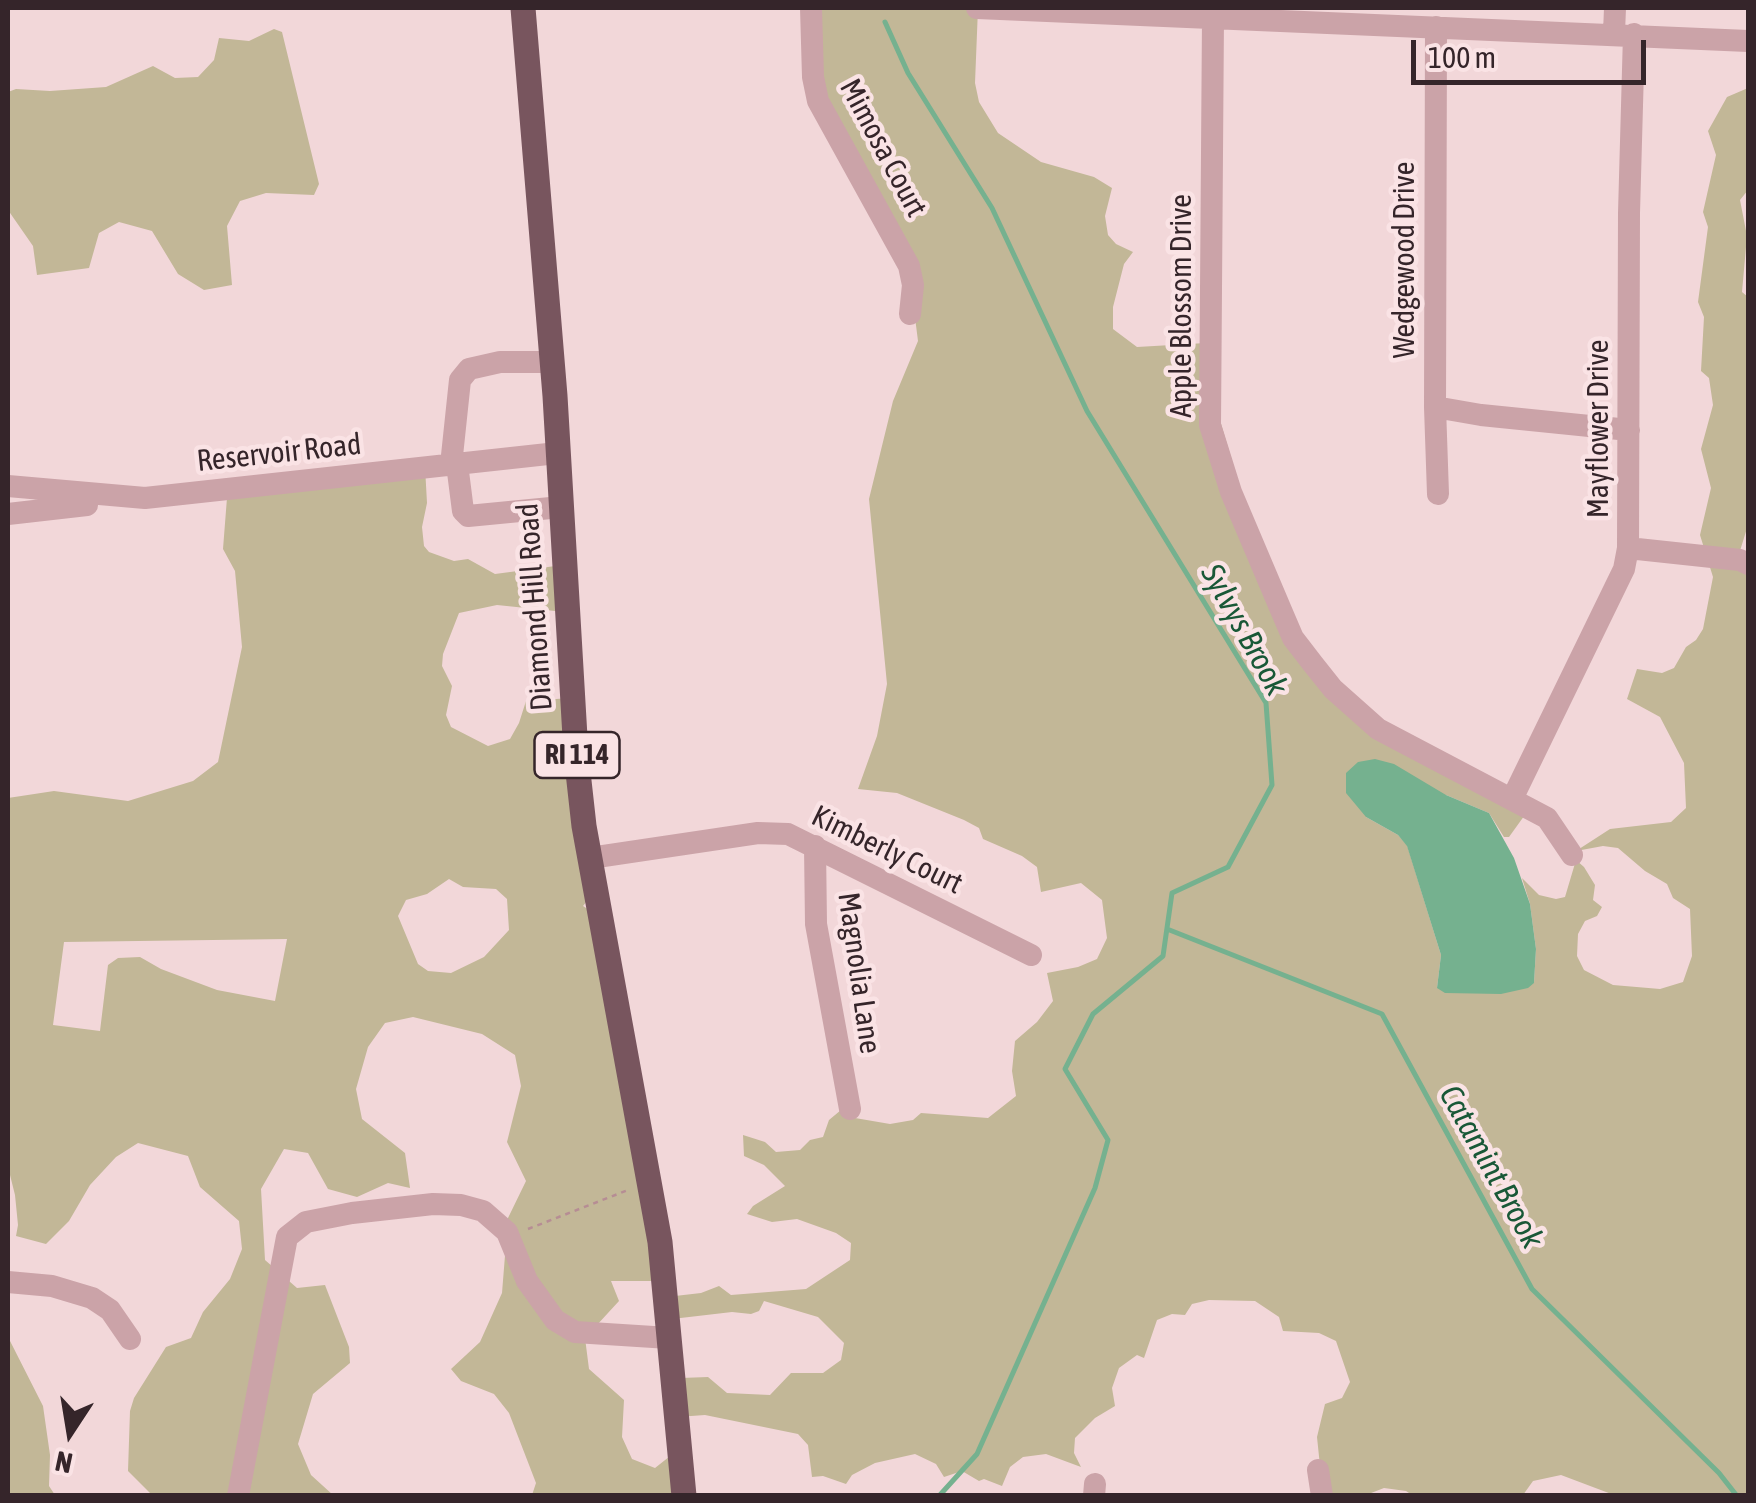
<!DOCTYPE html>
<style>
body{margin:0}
#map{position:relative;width:1756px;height:1503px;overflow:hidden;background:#f2d7d9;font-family:"Asap Condensed",sans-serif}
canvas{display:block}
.frame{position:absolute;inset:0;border:10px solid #35252a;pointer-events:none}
.north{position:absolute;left:20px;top:1383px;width:100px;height:100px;-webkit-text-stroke:8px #fae3e5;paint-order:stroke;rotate:192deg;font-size:28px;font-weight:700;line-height:40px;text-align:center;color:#35252a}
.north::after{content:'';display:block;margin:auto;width:35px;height:45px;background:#35252a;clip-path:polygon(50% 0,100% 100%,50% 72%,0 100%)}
.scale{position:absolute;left:1411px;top:40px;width:235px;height:45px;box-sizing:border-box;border:5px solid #35252a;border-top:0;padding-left:12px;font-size:30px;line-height:35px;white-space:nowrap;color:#35252a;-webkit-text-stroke:8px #fae3e5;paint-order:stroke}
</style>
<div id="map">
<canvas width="1756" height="1503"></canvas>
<div class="frame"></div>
<div class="north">N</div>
<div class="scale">100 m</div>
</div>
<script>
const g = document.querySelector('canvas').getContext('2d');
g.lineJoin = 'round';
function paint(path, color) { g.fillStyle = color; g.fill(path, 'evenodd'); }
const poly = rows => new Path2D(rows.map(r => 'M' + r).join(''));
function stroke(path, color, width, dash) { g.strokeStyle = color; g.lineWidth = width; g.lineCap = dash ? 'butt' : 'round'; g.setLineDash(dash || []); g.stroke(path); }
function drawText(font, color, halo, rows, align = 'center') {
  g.font = font + ' "Asap Condensed",sans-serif'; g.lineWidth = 9; g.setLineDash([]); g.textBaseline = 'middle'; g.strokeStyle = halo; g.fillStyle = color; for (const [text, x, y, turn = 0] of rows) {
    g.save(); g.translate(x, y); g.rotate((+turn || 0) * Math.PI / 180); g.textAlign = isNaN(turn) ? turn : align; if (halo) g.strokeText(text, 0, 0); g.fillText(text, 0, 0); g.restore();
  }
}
const green = poly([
 [817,8,978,8,975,83,979,102,998,133,1041,162,1094,177,1112,188,1105,216,1108,235,1116,244,1133,252,1124,264,1113,307,1113,329,1137,347,1206,343,1210,387,1270,588,1351,706,1532,805,1509,837,1504,837,1489,813,1446,795,1366,817,1398,835,1407,845,1441,955,1437,988,1534,983,1536,949,1530,904,1522,878,1539,895,1556,899,1565,897,1576,860,1584,867,1595,885,1593,900,1602,907,1597,916,1585,921,1578,934,1577,956,1584,970,1613,985,1660,989,1683,982,1692,956,1690,909,1673,898,1667,884,1645,871,1618,848,1603,846,1576,851,1610,829,1671,822,1686,808,1684,763,1660,717,1627,699,1637,669,1662,673,1674,668,1686,647,1696,640,1703,629,1713,577,1700,535,1711,488,1701,449,1713,405,1709,378,1701,371,1704,317,1698,302,1708,227,1703,212,1716,155,1708,131,1727,97,1748,88,1748,190,1740,200,1747,236,1742,292,1748,297,1748,525,1739,554,1748,573,1748,1495,1614,1495,1561,1475,1533,1481,1523,1495,1412,1495,1406,1491,1384,1488,1366,1495,1323,1495,1317,1437,1325,1404,1342,1398,1350,1382,1336,1341,1319,1333,1283,1331,1279,1317,1255,1301,1209,1300,1192,1304,1185,1315,1172,1314,1157,1320,1144,1358,1137,1355,1119,1368,1112,1388,1115,1406,1095,1418,1075,1438,1074,1453,1081,1467,1046,1454,1023,1457,1010,1467,1002,1486,984,1479,979,1481,962,1471,944,1477,936,1464,915,1454,875,1463,852,1475,846,1484,823,1476,812,1477,808,1445,798,1434,705,1415,677,1417,681,1378,708,1377,727,1393,770,1395,791,1373,823,1373,841,1360,844,1343,818,1317,764,1301,759,1311,751,1314,732,1312,672,1319,675,1296,701,1293,719,1286,731,1295,806,1289,850,1260,851,1243,836,1233,797,1219,772,1222,747,1214,753,1206,785,1186,764,1165,744,1156,743,1135,765,1142,776,1152,800,1150,810,1140,823,1137,829,1120,847,1105,855,1118,890,1124,913,1120,921,1113,988,1118,1016,1096,1012,1071,1015,1041,1037,1022,1053,1001,1047,973,1078,967,1097,959,1107,938,1102,900,1081,883,1041,892,1037,867,1022,856,983,839,979,828,964,820,897,793,858,789,877,736,887,684,869,499,893,401,918,341,911,286,820,96],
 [274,29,282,32,319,184,314,195,266,193,240,201,227,226,232,285,204,290,178,274,152,231,119,222,99,233,89,268,37,275,33,246,8,210,8,92,16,89,50,91,106,87,153,66,175,78,198,77,214,60,219,38,249,41],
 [425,467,427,503,422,527,424,546,429,552,454,561,468,559,495,574,563,565,565,612,497,605,459,613,443,654,442,666,452,686,446,715,451,727,488,746,510,739,519,723,526,701,571,698,576,741,561,775,580,787,595,891,583,906,600,917,664,1281,611,1281,619,1301,585,1338,589,1369,624,1400,622,1437,632,1459,655,1468,679,1449,684,1495,532,1495,536,1483,509,1413,494,1394,461,1381,451,1369,480,1342,502,1293,508,1218,526,1181,507,1142,521,1086,515,1055,482,1034,413,1017,385,1023,368,1047,356,1089,362,1119,405,1153,410,1188,388,1183,357,1197,328,1189,308,1153,284,1149,261,1189,265,1260,297,1288,325,1285,349,1347,350,1363,313,1394,298,1444,311,1475,333,1495,152,1495,128,1471,130,1411,134,1398,166,1347,191,1338,203,1312,230,1279,242,1249,239,1221,200,1187,188,1156,138,1143,116,1157,90,1185,69,1221,46,1244,16,1236,18,1225,15,1195,8,1167,8,798,54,791,128,801,193,781,218,762,242,647,235,571,223,549,228,485],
 [449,879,463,887,496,889,507,899,509,930,484,957,451,973,428,971,418,964,398,916,406,900,427,894],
 [287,939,275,1001,217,990,161,969,140,957,118,958,108,965,100,1031,53,1025,64,942],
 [8,1337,43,1406,50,1455,49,1486,55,1495,8,1495]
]);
const water = poly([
 [1375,759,1394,764,1446,795,1489,813,1514,858,1530,904,1536,949,1534,983,1528,988,1501,994,1445,993,1437,988,1441,955,1407,846,1398,835,1366,817,1346,793,1346,773,1358,762]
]);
const stream = poly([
 [885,22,908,73,992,208,1087,411,1266,703,1272,785,1228,867,1172,893,1163,956,1093,1014,1065,1069,1108,1140,1095,1188,977,1454,939,1496],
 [1167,929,1382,1014,1532,1289,1719,1473,1737,1496]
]);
const path = poly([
 [528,1229,628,1190]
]);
const minor = poly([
 [811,8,813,77,818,101,909,266,913,285,910,314],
 [977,8,1748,41],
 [1213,17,1210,425,1231,492,1281,610,1293,638,1313,664,1333,689,1378,729,1547,818,1572,855],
 [1436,27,1435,407,1438,494],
 [1614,33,1615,8],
 [1435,407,1481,415,1629,430],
 [457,464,463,511,468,516,561,507],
 [451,465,460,380,469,369,500,362,552,362],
 [8,486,145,498,557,453],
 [8,514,87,505],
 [1628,548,1740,560,1748,564],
 [1513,797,1624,569,1628,548,1629,213,1634,34],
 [815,846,816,924,850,1109],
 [590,858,758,833,788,834,1031,955],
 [8,1282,52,1286,92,1298,110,1310,130,1339],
 [1318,1470,1322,1496],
 [238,1496,287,1237,306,1222,352,1213,433,1204,461,1205,483,1211,507,1232,527,1281,555,1320,575,1332,669,1338],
 [1094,1496,1095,1484]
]);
const major = poly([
 [523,8,555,396,576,754,584,826,660,1242,684,1496]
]);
const shields = [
 [577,755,85]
];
const shieldNames = [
 ["RI 114",577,755]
];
const streetNames = [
 ["Mimosa Court",883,148,62],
 ["Wedgewood Drive",1405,260,-90],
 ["Apple Blossom Drive",1182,306,-90],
 ["Mayflower Drive",1599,429,-90],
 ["Reservoir Road",279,453,-6],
 ["Diamond Hill Road",535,607,-94],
 ["Kimberly Court",887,850,26],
 ["Magnolia Lane",859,973,82]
];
const waterNames = [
 ["Sylvys Brook",1244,630,61],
 ["Catamint Brook",1491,1167,61]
];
paint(green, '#c2b797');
paint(water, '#75b18f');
stroke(stream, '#75b18f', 5);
stroke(path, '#b68d94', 2.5, [5, 5]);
stroke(minor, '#cba3a8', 22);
stroke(major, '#78555e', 25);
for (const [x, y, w] of shields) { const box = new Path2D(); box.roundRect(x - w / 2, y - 23, w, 46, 8); g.fillStyle = '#fae3e5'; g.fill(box); stroke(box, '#35252a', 2.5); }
drawText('bold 28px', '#35252a', null, shieldNames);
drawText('30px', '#35252a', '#fae3e5', streetNames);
drawText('italic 32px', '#195837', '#fae3e5', waterNames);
</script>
